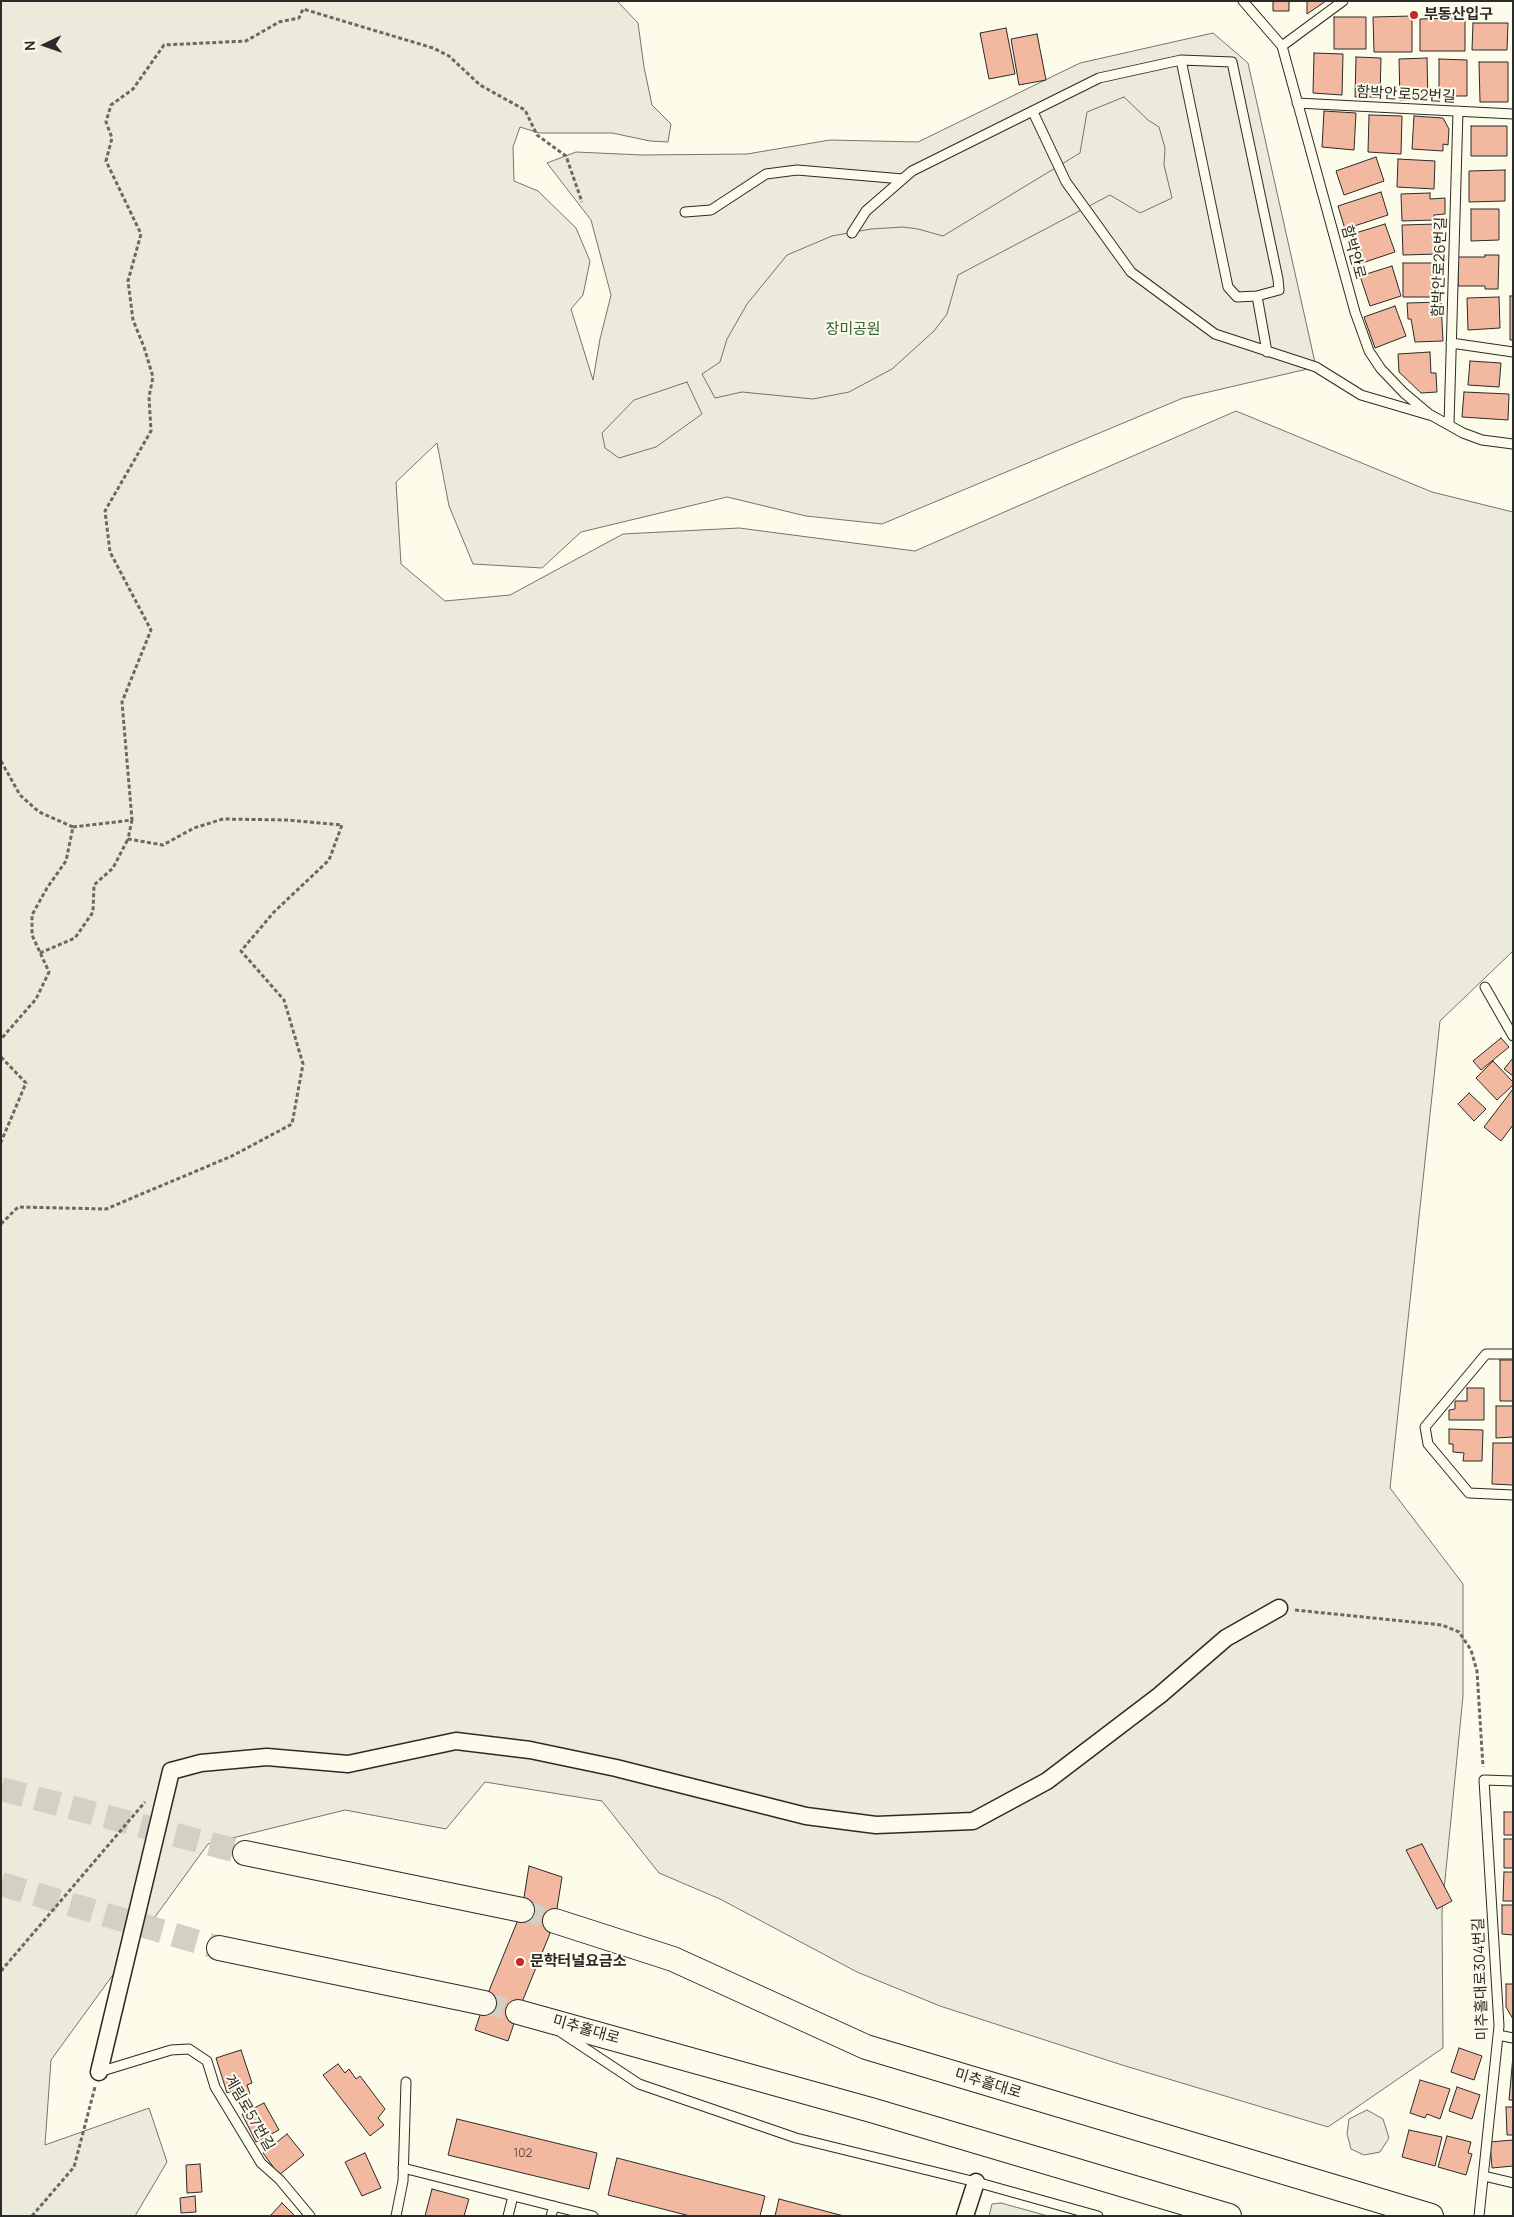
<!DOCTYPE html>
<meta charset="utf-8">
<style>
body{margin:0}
#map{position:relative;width:1514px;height:2217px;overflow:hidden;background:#fdfbea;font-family:Manrope,sans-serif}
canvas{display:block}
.frame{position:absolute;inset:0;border:2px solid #2b2b2b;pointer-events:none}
.north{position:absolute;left:20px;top:20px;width:50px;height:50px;-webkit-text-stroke:4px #fdfbea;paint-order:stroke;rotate:267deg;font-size:14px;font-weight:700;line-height:20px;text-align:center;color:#2b2b2b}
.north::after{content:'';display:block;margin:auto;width:18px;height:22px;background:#2b2b2b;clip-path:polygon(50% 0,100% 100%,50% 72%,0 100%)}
</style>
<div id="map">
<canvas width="1514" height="2217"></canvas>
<div class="frame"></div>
<div class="north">N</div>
</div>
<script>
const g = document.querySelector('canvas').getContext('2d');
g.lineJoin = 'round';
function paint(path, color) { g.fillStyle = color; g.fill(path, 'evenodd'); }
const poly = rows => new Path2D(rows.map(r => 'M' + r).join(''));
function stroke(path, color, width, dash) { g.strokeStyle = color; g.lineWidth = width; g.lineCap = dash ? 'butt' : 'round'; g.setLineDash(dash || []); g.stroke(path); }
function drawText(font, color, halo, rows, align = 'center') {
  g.font = font + ' Manrope,"Noto Sans KR",sans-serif'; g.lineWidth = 4; g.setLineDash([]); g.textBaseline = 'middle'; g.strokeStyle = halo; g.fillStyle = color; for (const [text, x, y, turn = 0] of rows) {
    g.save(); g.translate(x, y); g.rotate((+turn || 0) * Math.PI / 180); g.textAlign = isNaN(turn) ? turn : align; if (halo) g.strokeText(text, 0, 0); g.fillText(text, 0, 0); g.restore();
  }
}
const green = poly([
 [1,1,617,1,638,23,644,67,652,105,671,124,668,142,650,141,612,133,539,133,520,127,513,147,514,181,538,191,576,228,590,261,583,295,571,309,593,380,600,339,611,295,591,220,547,163,576,152,642,155,747,154,830,140,918,142,1080,63,1213,33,1248,63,1316,367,1183,398,882,524,806,516,727,497,581,532,542,568,473,564,449,506,437,443,396,482,401,564,445,601,510,595,623,534,739,528,915,551,1236,411,1432,492,1513,512,1513,951,1440,1021,1390,1488,1463,1584,1463,1696,1442,1911,1443,2048,1328,2127,1122,2065,940,2006,857,1972,720,1899,659,1873,602,1801,485,1782,446,1829,345,1810,208,1844,51,2060,45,2145,149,2108,167,2162,135,2216,1,2216,1,1],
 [1367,2110,1383,2119,1389,2138,1380,2152,1364,2155,1351,2149,1347,2134,1349,2119,1367,2110],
 [1001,2203,1048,2216,989,2216,992,2204,1001,2203]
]);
const parking = poly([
 [1124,97,1148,120,1159,127,1165,148,1164,165,1172,198,1140,213,1110,195,958,275,947,314,934,331,892,369,849,392,813,399,742,392,715,398,702,374,720,362,727,339,747,304,787,255,832,236,871,229,903,227,918,229,943,236,1080,153,1087,112,1124,97],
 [687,382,702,414,656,447,619,458,605,448,602,433,634,400,687,382]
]);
const building = poly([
 [1273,1,1289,1,1289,11,1273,11,1273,1],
 [1307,1,1326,1,1307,14,1307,1],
 [1412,16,1412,52,1374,52,1373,17,1412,16],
 [1334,17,1366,17,1366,49,1334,49,1334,17],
 [1465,18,1465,51,1420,51,1420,19,1465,18],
 [1473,23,1508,23,1507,50,1472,50,1473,23],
 [1006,28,1015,74,989,79,980,33,1006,28],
 [1037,34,1046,80,1019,85,1011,39,1037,34],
 [1314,53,1343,54,1342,95,1313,93,1314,53],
 [1356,57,1381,58,1380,97,1355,97,1356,57],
 [1427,58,1428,100,1400,100,1399,59,1427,58],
 [1439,59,1467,60,1467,96,1439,96,1439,59],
 [1479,62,1508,62,1508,102,1480,102,1479,62],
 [1324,111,1356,113,1354,150,1322,147,1324,111],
 [1369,115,1402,116,1401,154,1368,152,1369,115],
 [1414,116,1443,118,1449,129,1448,145,1443,144,1443,151,1412,149,1414,116],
 [1471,126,1507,126,1507,156,1471,156,1471,126],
 [1376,157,1384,181,1344,195,1336,171,1376,157],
 [1398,159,1435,161,1434,189,1397,187,1398,159],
 [1505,170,1505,201,1469,202,1469,171,1505,170],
 [1381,192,1388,215,1345,229,1338,206,1381,192],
 [1430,193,1430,199,1445,198,1445,214,1434,215,1434,220,1402,221,1401,194,1430,193],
 [1471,209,1499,209,1499,240,1471,241,1471,209],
 [1385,224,1395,252,1359,264,1349,235,1385,224],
 [1438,224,1439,254,1403,255,1402,225,1438,224],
 [1485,255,1499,255,1498,289,1485,289,1485,286,1458,286,1458,257,1485,257,1485,255],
 [1403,263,1438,263,1438,297,1403,297,1403,263],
 [1392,266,1401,296,1370,306,1360,276,1392,266],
 [1510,296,1513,296,1513,340,1510,340,1510,296],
 [1499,297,1500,328,1468,330,1467,298,1499,297],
 [1441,302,1443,341,1415,342,1411,319,1408,319,1407,303,1441,302],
 [1395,306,1406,336,1375,348,1364,317,1395,306],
 [1430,352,1431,373,1436,373,1437,392,1421,393,1399,372,1398,354,1430,352],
 [1470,361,1501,363,1499,387,1468,385,1470,361],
 [1464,392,1509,394,1508,420,1462,417,1464,392],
 [1501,1038,1509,1047,1481,1070,1473,1061,1501,1038],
 [1513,1058,1513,1076,1504,1069,1513,1058],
 [1493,1061,1513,1082,1513,1085,1497,1100,1476,1078,1493,1061],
 [1513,1089,1513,1125,1501,1141,1484,1127,1513,1089],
 [1469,1093,1486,1109,1474,1121,1458,1104,1469,1093],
 [1500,1360,1513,1360,1513,1401,1500,1401,1500,1360],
 [1467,1388,1484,1388,1484,1420,1449,1420,1449,1410,1455,1409,1455,1401,1467,1401,1467,1388],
 [1496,1406,1513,1406,1513,1437,1496,1438,1496,1406],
 [1449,1429,1483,1430,1482,1461,1463,1461,1464,1453,1453,1452,1453,1444,1449,1444,1449,1429],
 [1493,1443,1513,1443,1513,1485,1492,1484,1493,1443],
 [1504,1812,1513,1812,1513,1835,1504,1835,1504,1812],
 [1504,1839,1513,1839,1513,1868,1504,1868,1504,1839],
 [1422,1844,1452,1901,1437,1909,1406,1850,1422,1844],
 [529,1866,562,1877,555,1921,518,2012,508,2041,475,2030,484,2003,522,1910,529,1866],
 [1504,1872,1513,1872,1513,1901,1503,1901,1504,1872],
 [1502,1905,1513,1905,1513,1935,1502,1934,1502,1905],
 [1506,1984,1513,1984,1513,2019,1506,2007,1506,1984],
 [1459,2048,1482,2056,1474,2080,1451,2072,1459,2048],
 [241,2050,252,2083,247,2085,250,2094,240,2097,238,2089,227,2093,216,2058,241,2050],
 [1513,2056,1513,2100,1509,2100,1513,2056],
 [338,2064,345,2073,349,2069,356,2079,360,2076,385,2109,378,2118,384,2125,370,2136,323,2075,338,2064],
 [1420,2080,1450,2089,1440,2119,1427,2114,1425,2118,1410,2113,1420,2080],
 [1457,2087,1480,2095,1472,2119,1449,2111,1457,2087],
 [264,2103,279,2130,256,2142,242,2114,264,2103],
 [1506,2107,1513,2107,1513,2135,1507,2135,1506,2107],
 [457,2119,597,2153,589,2189,448,2155,457,2119],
 [1409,2130,1442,2137,1435,2166,1402,2157,1409,2130],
 [287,2134,304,2155,279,2175,263,2153,287,2134],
 [1447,2136,1471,2142,1468,2153,1472,2154,1466,2175,1438,2167,1447,2136],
 [1513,2140,1513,2166,1492,2168,1490,2142,1513,2140],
 [365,2153,381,2188,362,2196,345,2162,365,2153],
 [617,2158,765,2196,760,2216,690,2216,608,2195,617,2158],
 [200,2164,202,2192,187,2193,186,2165,200,2164],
 [432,2189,469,2199,464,2216,425,2216,432,2189],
 [195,2196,196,2212,181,2213,180,2198,195,2196],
 [779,2199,844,2216,775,2216,779,2199],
 [282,2203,295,2216,270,2216,282,2203]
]);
const tertiaryTunnel = poly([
 [522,1910,555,1921],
 [484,2003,518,2012]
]);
const secondaryTunnel = poly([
 [1,1789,245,1853],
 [1,1884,219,1948]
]);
const path = poly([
 [1,761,20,795,39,812,73,827,66,861,47,888,32,915,32,935,49,972,36,999,1,1039],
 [73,827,132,820,122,702,151,630,110,552,105,511,151,431,149,397,153,377,144,347,133,320,128,281,141,234,106,161,112,138,106,122,111,105,133,89,164,45,246,41,279,22,299,18,303,9,433,48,449,56,480,85,525,110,537,135,566,156,582,202],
 [40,953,75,938,93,912,94,885,113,868,128,839],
 [1,1057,26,1083,1,1142],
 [1,1224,18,1207,106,1209,232,1156,292,1124,303,1064,284,1000,241,951,274,912,329,860,342,825,287,820,223,819,194,828,163,845,128,839,132,820],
 [1295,1610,1442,1625,1459,1632,1471,1650,1477,1671,1483,1767],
 [1,1971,145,1802],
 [32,2216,74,2167,95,2087]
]);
const service = poly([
 [1243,1,1282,46,1355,312,1369,351,1381,369,1404,393,1429,414,1463,433,1482,440,1513,444],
 [1282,46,1343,1],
 [1297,103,1513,114],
 [1033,112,1066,182,1131,272,1215,334,1316,367,1361,395,1429,415],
 [685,212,711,210,766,174,797,170,903,179],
 [852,233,866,211,912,171,1099,78,1181,60,1232,62,1278,279,1279,290,1257,296,1237,297,1228,287,1181,60],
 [1257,296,1267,352],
 [1451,343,1513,352],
 [1449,424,1458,111],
 [1485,987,1513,1036],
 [1513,1354,1486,1354,1425,1427,1428,1444,1469,1493,1513,1495],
 [562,2033,639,2084,796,2138,976,2182,1098,2216],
 [1498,2035,1513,2038],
 [99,2072,171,2050,189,2049,207,2061,215,2087,261,2163,280,2180,310,2216],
 [403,2168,593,2216],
 [1484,2176,1513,2183],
 [396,2216,403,2181,406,2082],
 [508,2216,513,2196],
 [551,2216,554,2206],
 [1479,2216,1499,2026,1484,1780,1513,1781]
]);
const minor = poly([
 [99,2072,171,1771,201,1763,267,1757,348,1764,456,1741,530,1750,616,1768,806,1816,876,1825,973,1821,1047,1781,1160,1695,1226,1638,1279,1608],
 [965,2216,976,2182]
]);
const secondary = poly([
 [245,1853,522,1910],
 [555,1921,673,1959,866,2047,1431,2216],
 [219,1948,484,2003],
 [518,2012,871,2110,1229,2216]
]);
const markers = [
 [1414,15,5,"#c62828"],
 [520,1962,5,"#c62828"]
];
const numberNames = [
 ["102",523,2154]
];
const poiNames = [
 ["부동산입구",1424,15],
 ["문학터널요금소",530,1962]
];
const streetNames = [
 ["함박안로52번길",1406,95,3],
 ["함박안로",1353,252,75],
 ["함박안로26번길",1440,267,-88],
 ["미추홀대로304번길",1481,1979,-92],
 ["미추홀대로",586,2030,16],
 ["미추홀대로",988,2084,17],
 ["계림로57번길",249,2113,60]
];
const parkNames = [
 ["장미공원",853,330]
];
paint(green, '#ecebdb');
stroke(green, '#74746e', 1);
paint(parking, '#eceadb');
stroke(parking, '#74746e', 1);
paint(building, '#f2b8a0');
stroke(building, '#2b2b2b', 1);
stroke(tertiaryTunnel, '#d3d1c4', 21, [21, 11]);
stroke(secondaryTunnel, '#d3d1c4', 24, [24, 12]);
stroke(service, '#2b2b2b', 11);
stroke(minor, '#2b2b2b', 19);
stroke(secondary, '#2b2b2b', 26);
stroke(path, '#6a6964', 3, [4, 2.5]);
stroke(service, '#fdfbea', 9);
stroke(minor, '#fdfbea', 16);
stroke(secondary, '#fdfbea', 24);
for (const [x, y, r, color] of markers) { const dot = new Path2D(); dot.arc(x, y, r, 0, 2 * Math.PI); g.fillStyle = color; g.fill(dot); stroke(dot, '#fdfbea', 2); }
drawText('12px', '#5d4e48', null, numberNames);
drawText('bold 15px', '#2b2b2b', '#fdfbea', poiNames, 'left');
drawText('15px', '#2b2b2b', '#fdfbea', streetNames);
drawText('15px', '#34623c', '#fdfbea', parkNames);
</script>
